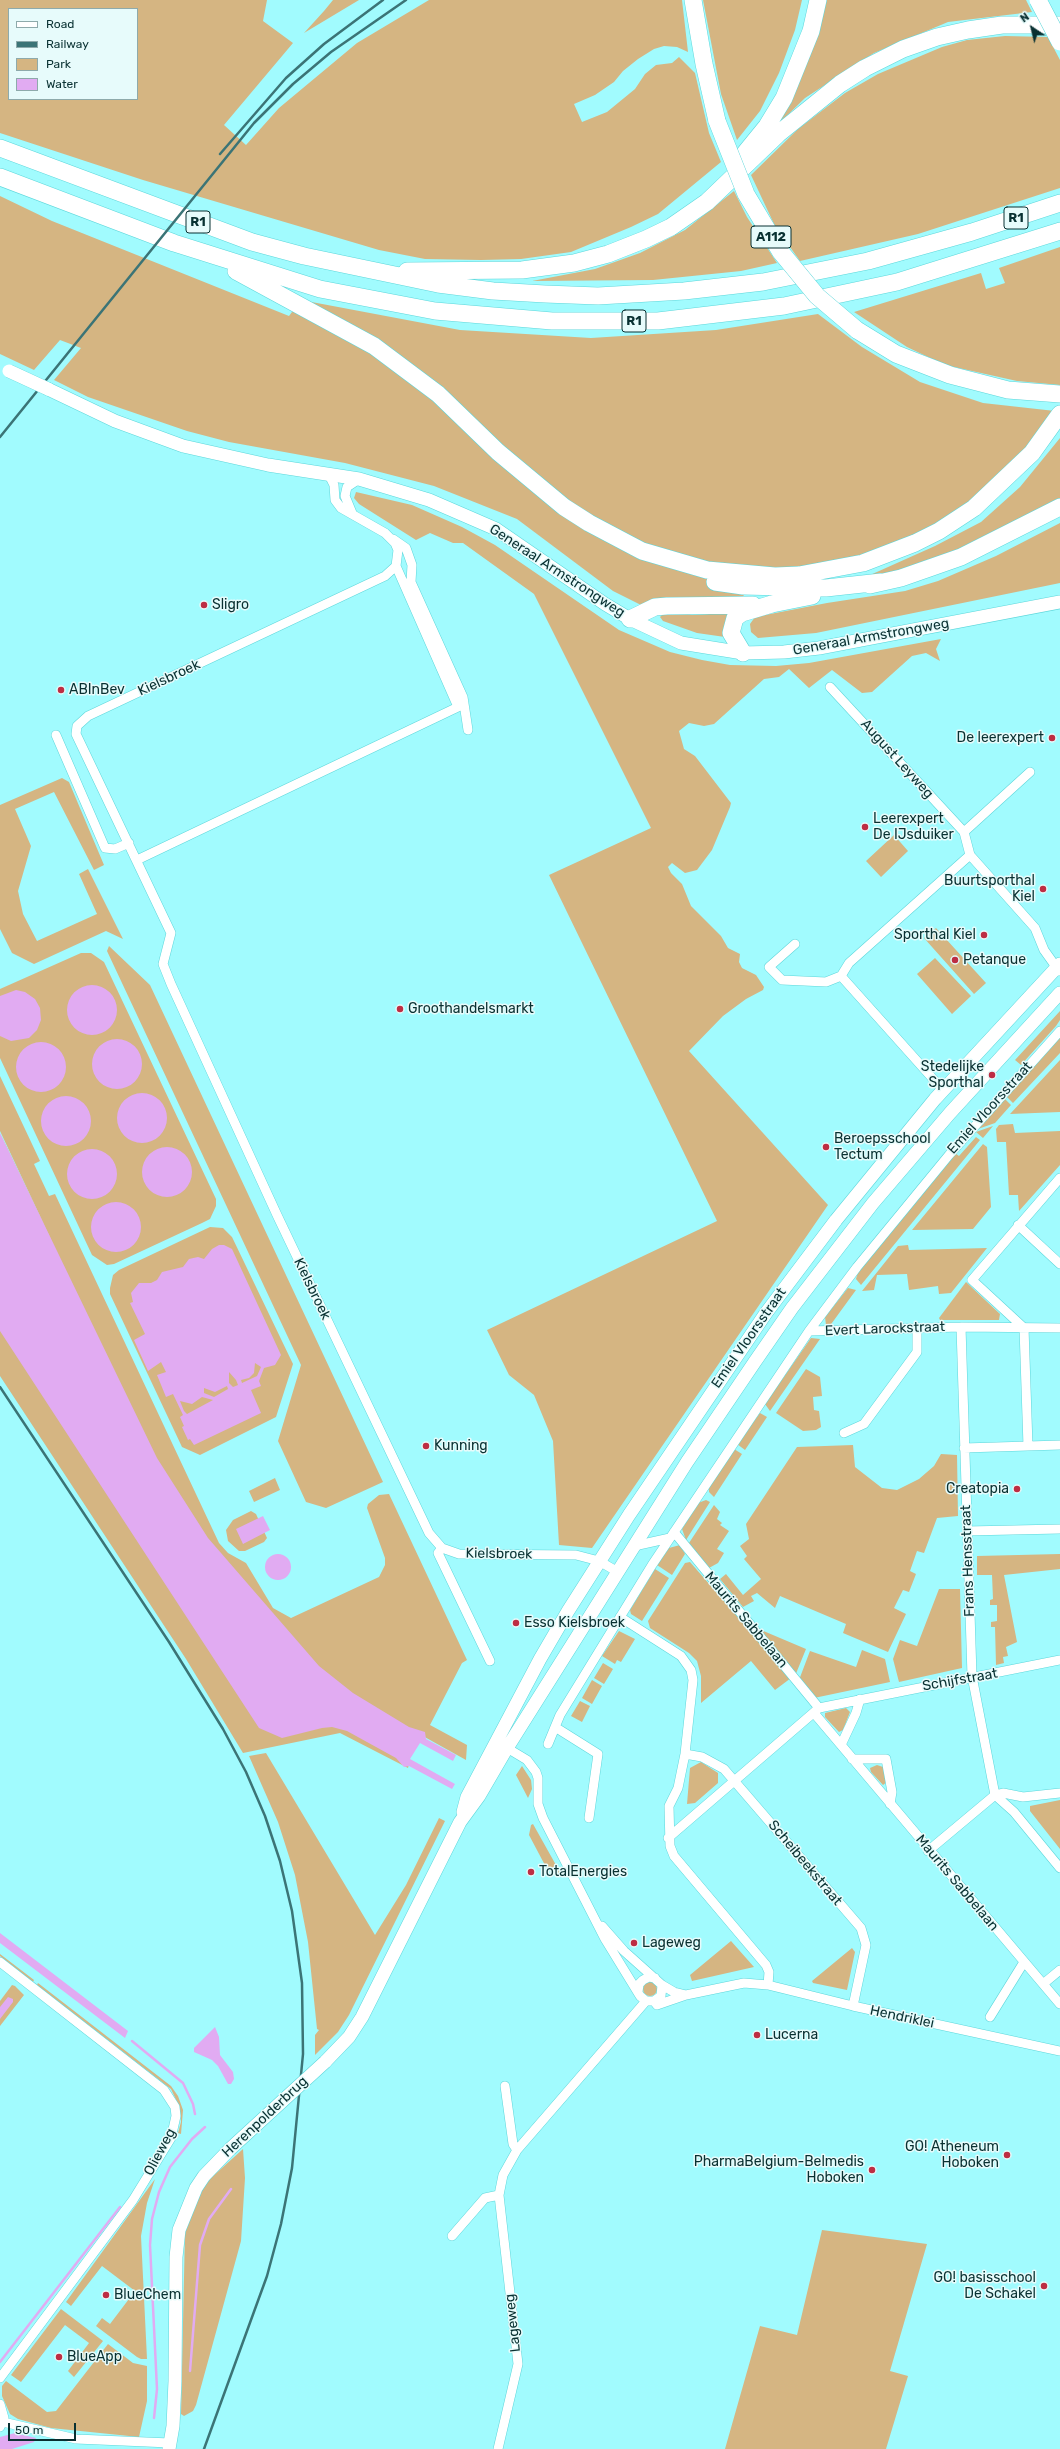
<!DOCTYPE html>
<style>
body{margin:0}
#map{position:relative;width:1060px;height:2449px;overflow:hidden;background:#a1fbfe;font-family:Rubik,sans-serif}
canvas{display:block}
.legend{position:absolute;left:8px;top:8px;width:130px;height:92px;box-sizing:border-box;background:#e7fbfb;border:1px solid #8eaaab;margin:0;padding:5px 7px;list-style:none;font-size:12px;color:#093132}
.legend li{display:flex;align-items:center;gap:8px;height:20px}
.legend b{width:20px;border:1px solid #8eaaab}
.north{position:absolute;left:1012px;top:8px;width:40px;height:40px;-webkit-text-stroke:3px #e7fbfb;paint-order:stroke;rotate:325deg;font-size:11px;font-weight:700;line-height:16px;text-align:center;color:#093132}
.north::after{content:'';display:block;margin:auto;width:14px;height:18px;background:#093132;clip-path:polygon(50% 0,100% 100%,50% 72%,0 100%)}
.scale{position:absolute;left:8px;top:2423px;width:68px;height:18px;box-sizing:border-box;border:2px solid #093132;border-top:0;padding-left:5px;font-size:12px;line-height:14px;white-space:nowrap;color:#093132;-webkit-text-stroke:3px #e7fbfb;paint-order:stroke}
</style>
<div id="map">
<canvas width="1060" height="2449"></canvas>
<ul class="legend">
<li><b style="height:5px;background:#fff"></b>Road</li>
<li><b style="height:5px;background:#3b7476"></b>Railway</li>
<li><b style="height:11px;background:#d5b582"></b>Park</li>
<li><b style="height:11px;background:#e1abf2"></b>Water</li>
</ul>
<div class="north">N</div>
<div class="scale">50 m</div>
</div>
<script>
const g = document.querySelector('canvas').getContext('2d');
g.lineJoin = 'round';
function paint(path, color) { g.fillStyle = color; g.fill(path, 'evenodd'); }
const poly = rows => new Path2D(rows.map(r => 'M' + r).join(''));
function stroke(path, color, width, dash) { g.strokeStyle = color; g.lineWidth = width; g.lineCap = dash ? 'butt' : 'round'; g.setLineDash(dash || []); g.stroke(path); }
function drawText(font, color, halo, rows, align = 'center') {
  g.font = font + ' Rubik,sans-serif'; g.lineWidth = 3; g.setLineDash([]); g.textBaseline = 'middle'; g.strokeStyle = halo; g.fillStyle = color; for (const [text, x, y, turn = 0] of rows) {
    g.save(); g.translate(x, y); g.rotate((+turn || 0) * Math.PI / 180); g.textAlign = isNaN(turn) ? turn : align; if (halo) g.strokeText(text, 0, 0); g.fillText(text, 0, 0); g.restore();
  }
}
const green = poly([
 [0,0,267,0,263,21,293,43,224,125,246,145,279,108,357,43,429,0,682,0,688,52,677,47,664,46,654,49,638,59,623,71,614,82,595,95,574,104,582,122,607,112,635,89,645,74,656,65,672,63,679,57,695,73,709,133,721,162,658,214,631,227,571,252,521,259,481,260,425,259,379,250,143,180,0,133],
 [9,9,137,9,137,99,9,99],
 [333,0,359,0,304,33,324,11],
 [703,0,802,0,795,30,779,73,760,111,737,140,721,94],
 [823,0,1026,0,1032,12,948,22,874,53,805,98,759,143],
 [1005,36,1048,37,1060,60,1060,188,918,234,800,261,775,226,751,175,798,129,845,93,878,74,942,47,967,40],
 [734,191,747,217,777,263,741,271,653,280,532,281,595,269,640,253,685,230],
 [0,196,52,221,289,316,301,300,460,330,591,338,716,330,818,314,862,347,920,382,983,403,1055,411,1014,466,963,507,910,540,843,564,764,570,740,600,641,605,613,591,517,519,434,486,345,463,229,442,187,431,88,397,54,380,81,348,60,340,34,370,0,354],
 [1060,247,1060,385,1017,381,945,365,907,347,854,312,981,273,986,289,1002,284,1005,283,999,268],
 [1060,438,1060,499,940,561,850,584,935,546,981,522,1020,487],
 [356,492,412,505,462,527,495,545,619,630,670,652,702,660,730,665,776,666,809,663,941,639,936,649,940,661,926,653,912,656,872,692,862,693,832,670,809,688,789,669,779,677,764,679,714,724,704,726,689,723,679,731,684,749,695,756,731,803,730,807,712,850,697,870,685,873,672,863,668,867,671,873,682,884,691,906,721,936,728,948,740,954,739,962,742,968,756,975,764,987,763,990,746,999,723,1016,689,1051,828,1205,592,1548,559,1545,553,1441,534,1395,509,1375,487,1330,717,1221,549,875,651,828,534,594,463,543,453,543,430,533,416,540,359,504,354,498],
 [1060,523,1060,583,816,633,758,638,751,632,750,624,755,617,827,603,905,591,938,581,996,556],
 [680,612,692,615,729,613,725,637,697,633,663,621,660,617,662,615],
 [62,778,69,782,104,865,94,870,54,792,15,809,31,846,18,891,23,914,37,941,97,914,79,874,88,869,123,939,106,931,34,964,12,953,0,929,0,805],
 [894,835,908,851,881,877,866,861],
 [936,928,986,983,974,994,924,938],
 [109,946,150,985,383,1482,326,1508,306,1502,278,1441,301,1365,107,951],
 [81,953,91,953,104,962,216,1199,216,1206,210,1219,202,1223,114,1264,107,1265,92,1255,0,1058,0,989],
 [935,958,971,996,952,1014,917,974],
 [1060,1011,1060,1020,1056,1026,1021,1065,1015,1060],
 [1060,1037,1060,1053,1013,1103,1006,1096],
 [1060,1060,1060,1112,1010,1114],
 [0,1076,40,1161,34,1164,49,1196,55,1194,219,1543,228,1553,246,1563,273,1608,291,1618,379,1577,385,1565,385,1558,367,1508,368,1504,379,1495,389,1494,467,1660,462,1663,430,1725,467,1745,466,1760,333,1686,163,1500,0,1133,55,1248,0,1131],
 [1004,1098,1011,1105,995,1123,975,1130],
 [1013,1124,1015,1133,1060,1131,1060,1165,1019,1211,1018,1195,1009,1195,1006,1142,997,1142,996,1129,999,1125],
 [993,1126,983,1138,976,1132],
 [976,1137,980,1140,861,1285,856,1279,858,1272,955,1153,959,1156],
 [983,1144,987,1147,991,1207,973,1229,912,1230],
 [210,1227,223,1228,232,1237,293,1364,276,1417,200,1455,182,1447,110,1294,110,1288,113,1275,119,1270],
 [908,1245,909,1250,987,1248,951,1293,939,1294,938,1286,909,1290,907,1274,877,1275,874,1290,862,1291,898,1246],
 [966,1282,1000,1314,999,1320,940,1320,939,1318],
 [848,1288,856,1290,829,1327,826,1325,825,1317],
 [0,1310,338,1721,410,1760,408,1768,340,1733,243,1753,186,1659,0,1376],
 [811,1338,820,1339,770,1411,765,1404],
 [806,1369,820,1377,822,1396,813,1397,814,1410,819,1411,821,1427,816,1430,803,1431,776,1413],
 [760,1413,767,1417,745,1450,737,1444],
 [853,1445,855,1467,882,1488,897,1490,919,1479,934,1466,941,1454,957,1455,958,1516,937,1518,924,1553,917,1551,910,1571,916,1574,909,1592,903,1590,894,1608,906,1614,888,1652,843,1633,846,1624,780,1596,775,1608,757,1593,751,1596,754,1601,743,1607,720,1579,726,1574,743,1595,761,1579,744,1559,747,1556,740,1546,749,1539,746,1524,797,1447],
 [734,1449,742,1454,714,1497,709,1492,709,1486],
 [275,1478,280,1490,254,1502,249,1491],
 [706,1500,710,1502,686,1540,682,1529,698,1503],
 [714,1505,720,1512,717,1519,722,1523,720,1525,729,1531,717,1549,724,1553,718,1563,709,1568,689,1543],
 [251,1511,256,1514,267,1538,264,1542,245,1551,239,1551,228,1541,226,1530,233,1520],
 [680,1545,685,1554,672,1575,657,1565,669,1548],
 [1060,1554,1060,1569,1004,1575,1017,1642,1006,1647,1008,1656,1003,1657,1004,1663,996,1665,995,1627,991,1627,991,1622,997,1621,997,1605,990,1605,990,1600,993,1599,992,1575,977,1575,977,1556],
 [690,1562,791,1678,775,1690,751,1661,701,1703,701,1676,697,1661,689,1653,650,1628,648,1621,685,1563],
 [655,1569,669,1578,642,1621,631,1614,630,1610],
 [939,1589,960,1589,962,1668,899,1682,893,1659,900,1640,917,1646],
 [754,1627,806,1649,795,1676],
 [619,1631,635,1639,621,1662,617,1660,615,1664,602,1656],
 [862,1650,885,1659,890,1682,814,1698,799,1680,810,1651,856,1667],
 [603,1663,613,1669,604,1684,594,1678],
 [592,1680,602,1686,592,1704,582,1698],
 [580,1701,590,1706,582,1722,571,1716],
 [846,1708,850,1712,843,1730,839,1732,825,1717,825,1713],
 [266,1753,375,1935,406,1885,439,1818,445,1821,349,2015,338,2032,315,2055,315,2035,319,2030,317,2029,308,1942,295,1875,278,1822,249,1756],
 [701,1762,718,1773,718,1783,695,1803,687,1804,690,1768],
 [877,1765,883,1767,887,1782,883,1785,871,1772,870,1768],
 [522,1766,531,1780,532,1789,528,1798,516,1775],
 [1060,1800,1060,1849,1030,1811,1030,1806],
 [533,1824,561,1874,558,1875,547,1869,529,1835,531,1825],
 [731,1941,754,1967,692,1981,690,1975],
 [852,1948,855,1952,847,1990,813,1983,812,1981],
 [0,1954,34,1980,33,1982,0,1956],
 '643 1989a7 7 0 1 1 14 0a7 7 0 1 1-14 0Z',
 [38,1983,171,2086,178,2096,183,2110,181,2134,178,2133,181,2122,180,2108,171,2089,37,1985],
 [12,1985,15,1986,24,1995,0,2026,0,2001],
 [243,2149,245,2178,241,2241,196,2405,193,2411,184,2416,181,2414,185,2232,201,2190,212,2177],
 [155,2179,147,2203,141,2236,147,2359,141,2359,137,2357,96,2326,102,2318,110,2324,135,2291,102,2266,71,2306,66,2302],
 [822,2230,927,2244,890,2371,908,2376,886,2449,725,2449,760,2326,797,2335],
 [61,2309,103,2341,74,2377,68,2371,89,2343,65,2325,21,2382,11,2375],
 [108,2344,133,2363,147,2366,147,2401,139,2437,51,2428,18,2419,10,2414,2,2396,2,2386,6,2381,47,2412,56,2411]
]);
const water = poly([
 '67 1010a25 25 0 1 1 50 0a25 25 0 1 1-50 0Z',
 [16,990,25,992,35,999,40,1008,41,1020,37,1030,29,1038,11,1041,0,1036,0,996],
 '92 1064a25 25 0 1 1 50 0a25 25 0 1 1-50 0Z',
 '16 1067a25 25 0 1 1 50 0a25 25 0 1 1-50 0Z',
 '117 1118a25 25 0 1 1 50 0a25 25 0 1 1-50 0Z',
 '41 1121a25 25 0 1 1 50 0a25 25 0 1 1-50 0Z',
 [0,1133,157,1458,208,1538,319,1666,353,1693,409,1727,425,1732,426,1739,456,1755,453,1761,420,1743,410,1759,455,1784,452,1789,409,1766,404,1767,396,1758,347,1731,332,1727,322,1728,282,1738,259,1728,0,1331],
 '142 1172a25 25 0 1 1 50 0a25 25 0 1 1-50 0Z',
 '67 1174a25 25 0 1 1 50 0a25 25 0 1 1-50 0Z',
 '91 1227a25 25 0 1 1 50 0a25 25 0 1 1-50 0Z',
 [219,1245,224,1245,232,1249,281,1355,275,1365,264,1368,259,1381,261,1386,251,1390,261,1413,194,1445,190,1439,188,1440,182,1427,184,1426,180,1417,183,1415,173,1394,166,1397,157,1375,166,1372,161,1362,148,1371,134,1340,145,1334,130,1303,133,1302,131,1293,139,1283,151,1283,157,1280,162,1272,183,1267,189,1259,198,1257,204,1259,212,1249],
 [255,1363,261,1367,257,1376,242,1383,241,1380,249,1378,254,1373],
 [229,1372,236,1380,238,1385,233,1387,229,1383],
 [227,1386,228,1389,214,1397,204,1393,204,1388,215,1392],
 [202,1397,213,1400,187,1414,184,1411,180,1401,192,1404],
 [263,1516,270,1530,243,1544,236,1529],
 '265 1567a13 13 0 1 1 26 0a13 13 0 1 1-26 0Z',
 [0,1933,128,2031,125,2038,0,1943],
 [8,1997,13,1999,13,2002,0,2019,0,2007],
 [215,2027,219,2037,220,2055,233,2072,234,2079,231,2084,228,2084,218,2066,212,2060,194,2052,194,2048],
 [15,2433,19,2434,36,2438,34,2442,12,2449,0,2449,0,2437]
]);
const stream = poly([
 [132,2041,183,2083,193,2104,195,2114],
 [0,2362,120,2207],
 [190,2371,200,2245,209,2219,231,2189],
 [154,2418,157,2389,150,2245,152,2219,159,2192,170,2167,192,2139,205,2127]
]);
const street = poly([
 [328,473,334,485,335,500,341,508,385,533,395,543,398,550,396,566,385,576,88,716,77,726,76,734,171,933,163,964,171,984,277,1215,429,1533,442,1548,459,1554,576,1555,599,1561,618,1572],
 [352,513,345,496,347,487,359,479],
 [393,539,406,548,412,565,411,582,463,697,468,730],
 [396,566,458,707],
 [830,687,964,832,970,855,1035,928,1044,950,1059,971],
 [56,735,105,848,115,849,129,843],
 [964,832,1030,772],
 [137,860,458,707,463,697],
 [795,944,769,967,782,980,826,982,841,976,849,963,970,855],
 [841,976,943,1090],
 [1018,1225,1060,1264],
 [961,1327,972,1676,995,1795,1014,1812,1060,1868],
 [809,1331,961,1327,1060,1328],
 [844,1433,864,1424,917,1352,917,1327],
 [1028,1446,1024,1328,972,1280,1060,1178],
 [964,1448,1060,1445],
 [967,1531,1060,1529],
 [674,1532,819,1708],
 [634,1546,670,1538],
 [442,1548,438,1553,490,1661],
 [620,1617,681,1656,691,1670,693,1680,685,1754,678,1788,669,1806,670,1846,674,1856,766,1965,769,1972,768,1985],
 [814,1713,1060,2004],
 [555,1727,598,1754,589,1818],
 [548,1744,560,1715,652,1565,809,1331,857,1267,949,1155,1060,1031],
 [502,1745,527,1760,536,1772,538,1778,538,1804,543,1818,605,1939,640,1996,646,2001],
 [841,1745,856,1713,860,1699],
 [685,1754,702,1757,724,1769,861,1928,866,1945,853,2006],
 [852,1759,886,1759,892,1792,890,1804],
 [668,1838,819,1708,1060,1660],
 [928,1851,995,1795,1003,1793,1023,1797,1060,1793],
 [602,1926,624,1951,662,1985,674,1992,686,1995],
 [0,1962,164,2090,175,2107,176,2116,171,2138,133,2200,0,2378],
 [1043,1984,1060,1970],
 [638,1992,639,1984,643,1980,649,1977,655,1978],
 [646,2001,654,2001,657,2005,686,1995,744,1983,768,1985,853,2006,1060,2051],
 [654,2001,661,1996,662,1985],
 [990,2017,1024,1962],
 [505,2086,513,2144,517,2150],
 [452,2236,485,2198,499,2195],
 [0,2404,4,2418,0,2427],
 [3,2422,76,2439,170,2443],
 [498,2449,518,2364,499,2195,503,2175,517,2150,646,2001]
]);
const secondary = poly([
 [48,389,115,421,183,446,268,465,359,479,429,500,496,529,605,604,630,619,681,643,743,653,784,652,819,648,1060,602],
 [463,1812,467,1797,540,1659,568,1611,629,1515,766,1313,836,1220,935,1099,1060,964],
 [325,2062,349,2037,362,2017,460,1822,479,1796,507,1748,687,1462,754,1363,792,1308,873,1203,950,1113,1060,993],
 [169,2449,173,2426,175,2381,176,2257,179,2230,196,2188,204,2176,230,2149]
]);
const highway = poly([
 [693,0,704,64,717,121],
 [0,148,252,242,304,256,438,284,493,291,545,294,598,296,684,291,763,282,868,261,972,232,1060,203],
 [745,153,767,126,784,98,811,31,818,0],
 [0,177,174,243,320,289,435,311,552,321,658,321,784,306,897,282,1060,231],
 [236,271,374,346,438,394,498,452,564,507,589,523,642,551,707,570,775,576,799,575,863,563,915,543,939,531,974,508,1032,453,1060,414],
 [407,271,522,270,574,263,608,254,646,239,671,227,707,202,778,134,840,84,865,68,903,49,937,37,968,30,1002,25,1060,25],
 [857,330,896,354,950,375,1008,390,1060,394],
 [715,582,743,586,826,588,881,582],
 [870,585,901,578,961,557,1060,507],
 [630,619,655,607,667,606,753,605],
 [743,653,731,633,735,618,742,613,772,604,812,596]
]);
const rail = poly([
 [220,154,286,78,324,44,383,0],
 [0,437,254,123,293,84,331,52,406,0],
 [0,1387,169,1642,223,1729,246,1772,265,1816,280,1861,292,1911,302,1983,303,2054,292,2168,281,2224,267,2276,204,2449]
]);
const secondaryBridge = poly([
 [9,371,48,389],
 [230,2149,325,2062]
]);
const highwayBridge = poly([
 [1038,0,1060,42],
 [717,121,746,194,780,251,817,296,857,330]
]);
const markers = [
 [204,605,4,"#bd2d43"],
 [61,690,4,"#bd2d43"],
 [1052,738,4,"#bd2d43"],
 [865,827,4,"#bd2d43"],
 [1043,889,4,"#bd2d43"],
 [984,935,4,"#bd2d43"],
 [955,960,4,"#bd2d43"],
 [400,1009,4,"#bd2d43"],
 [992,1075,4,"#bd2d43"],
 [826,1147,4,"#bd2d43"],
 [426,1446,4,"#bd2d43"],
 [1017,1489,4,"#bd2d43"],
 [516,1623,4,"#bd2d43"],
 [531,1872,4,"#bd2d43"],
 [634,1943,4,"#bd2d43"],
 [757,2035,4,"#bd2d43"],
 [1007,2155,4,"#bd2d43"],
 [872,2170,4,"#bd2d43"],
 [1044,2286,4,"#bd2d43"],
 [106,2295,4,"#bd2d43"],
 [59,2357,4,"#bd2d43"]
];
const shields = [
 [1016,218,24],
 [198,222,24],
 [771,237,40],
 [634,321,24]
];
const shieldNames = [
 ["R1",1016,218],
 ["R1",198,222],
 ["A112",771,237],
 ["R1",634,321]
];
const streetNames = [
 ["Generaal Armstrongweg",557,571,33],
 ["Generaal Armstrongweg",871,637,-10],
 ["Kielsbroek",169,678,-25],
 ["August Leyweg",897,759,48],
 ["Emiel Vloorsstraat",990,1108,-48],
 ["Kielsbroek",312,1289,64],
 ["Evert Larockstraat",885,1329,-2],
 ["Emiel Vloorsstraat",749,1338,-55],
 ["Kielsbroek",499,1554,1],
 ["Frans Hensstraat",968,1561,-92],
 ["Maurits Sabbelaan",746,1620,50],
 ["Schijfstraat",960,1680,-10],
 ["Scheibeekstraat",805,1863,50],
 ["Maurits Sabbelaan",957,1883,50],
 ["Hendriklei",902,2017,12],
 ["Herenpolderbrug",265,2117,-43],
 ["Olieweg",160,2152,-62],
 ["Lageweg",513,2323,-96]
];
const poiNames = [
 ["Sligro",212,605],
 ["ABInBev",69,690],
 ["De leerexpert",1044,738,"right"],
 ["Leerexpert",873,819],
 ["De IJsduiker",873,835],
 ["Buurtsporthal",1035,881,"right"],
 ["Kiel",1035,897,"right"],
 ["Sporthal Kiel",976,935,"right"],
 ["Petanque",963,960],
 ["Groothandelsmarkt",408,1009],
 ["Stedelijke",984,1067,"right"],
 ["Sporthal",984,1083,"right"],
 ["Beroepsschool",834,1139],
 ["Tectum",834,1155],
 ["Kunning",434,1446],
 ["Creatopia",1009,1489,"right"],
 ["Esso Kielsbroek",524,1623],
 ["TotalEnergies",539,1872],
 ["Lageweg",642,1943],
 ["Lucerna",765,2035],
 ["GO! Atheneum",999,2147,"right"],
 ["Hoboken",999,2163,"right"],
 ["PharmaBelgium-Belmedis",864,2162,"right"],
 ["Hoboken",864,2178,"right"],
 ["GO! basisschool",1036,2278,"right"],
 ["De Schakel",1036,2294,"right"],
 ["BlueChem",114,2295],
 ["BlueApp",67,2357]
];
paint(green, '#d5b582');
paint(water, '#e1abf2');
stroke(stream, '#e1abf2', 2.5);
stroke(street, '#5dd6da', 10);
stroke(secondary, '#5dd6da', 14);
stroke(highway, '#5dd6da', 18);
stroke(street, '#fff', 9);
stroke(secondary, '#fff', 13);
stroke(highway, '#fff', 17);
stroke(rail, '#3b7476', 2.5);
stroke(secondaryBridge, '#5dd6da', 14, []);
stroke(highwayBridge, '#5dd6da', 18, []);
stroke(secondaryBridge, '#fff', 13);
stroke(highwayBridge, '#fff', 17);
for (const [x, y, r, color] of markers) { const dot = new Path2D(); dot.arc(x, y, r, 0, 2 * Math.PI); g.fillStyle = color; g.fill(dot); stroke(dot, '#e7fbfb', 1.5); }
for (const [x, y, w] of shields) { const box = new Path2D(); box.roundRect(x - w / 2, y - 11, w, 22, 3); g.fillStyle = '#e7fbfb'; g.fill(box); stroke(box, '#093132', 1); }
drawText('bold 13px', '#093132', null, shieldNames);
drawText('14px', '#093132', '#e7fbfb', streetNames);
drawText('14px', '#093132', '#e7fbfb', poiNames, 'left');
</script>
